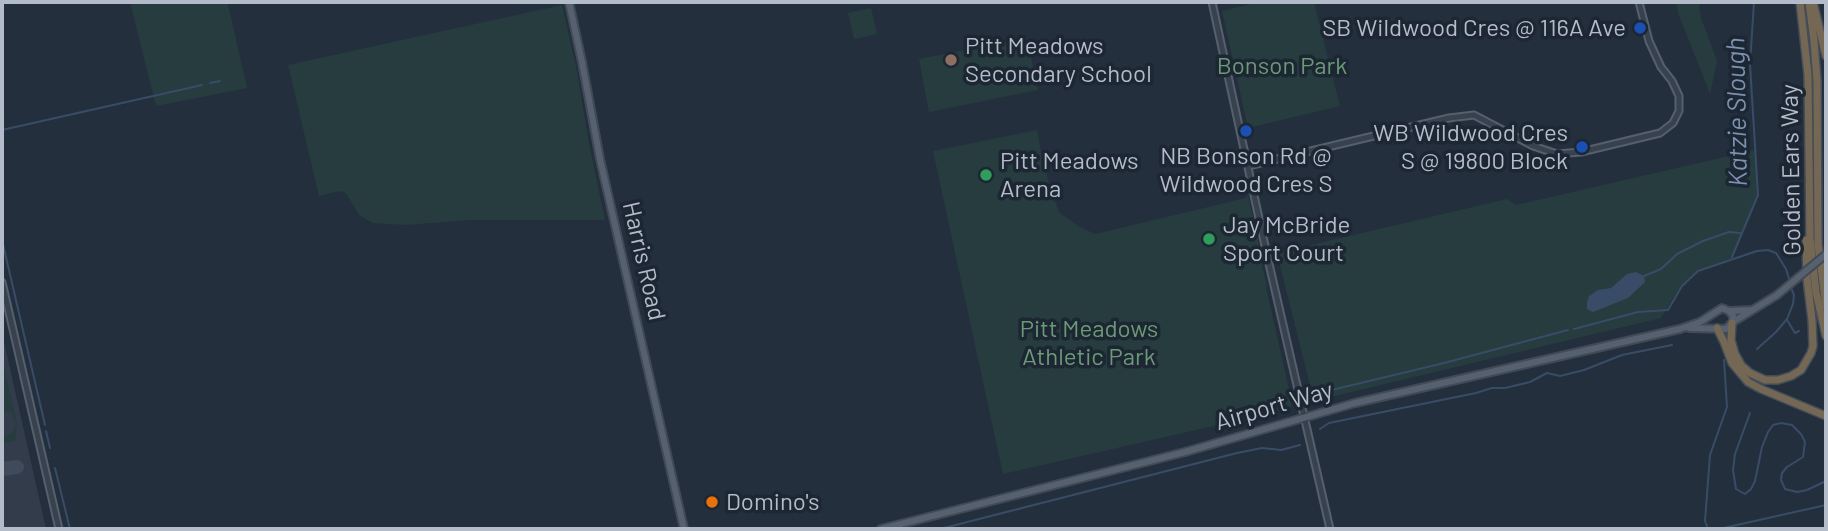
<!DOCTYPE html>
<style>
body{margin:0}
#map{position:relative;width:1828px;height:531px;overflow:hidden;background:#242f3e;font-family:Barlow,sans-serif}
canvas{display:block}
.frame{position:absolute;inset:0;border:4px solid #b4bcc9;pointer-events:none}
</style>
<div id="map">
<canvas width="1828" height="531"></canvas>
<div class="frame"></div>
</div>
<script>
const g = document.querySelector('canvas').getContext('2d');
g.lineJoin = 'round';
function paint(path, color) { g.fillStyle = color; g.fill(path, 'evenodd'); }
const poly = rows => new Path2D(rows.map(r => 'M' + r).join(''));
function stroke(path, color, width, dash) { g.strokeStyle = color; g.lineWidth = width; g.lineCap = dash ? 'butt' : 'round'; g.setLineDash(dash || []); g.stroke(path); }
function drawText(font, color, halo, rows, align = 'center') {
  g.font = font + ' Barlow,sans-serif'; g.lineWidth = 7; g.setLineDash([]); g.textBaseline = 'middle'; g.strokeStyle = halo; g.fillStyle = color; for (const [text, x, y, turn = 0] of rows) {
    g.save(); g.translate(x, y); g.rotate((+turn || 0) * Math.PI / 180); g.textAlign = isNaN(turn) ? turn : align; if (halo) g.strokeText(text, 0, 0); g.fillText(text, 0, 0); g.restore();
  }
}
const airport = poly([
 [2,333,46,529,2,529]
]);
const green = poly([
 [130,2,229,2,228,4,247,88,156,106],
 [1259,2,1314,2,1340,106,1248,128,1222,11],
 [1676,2,1699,2,1701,18,1717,61,1710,94,1678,13],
 [562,5,576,66,589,143,605,220,469,220,406,225,373,223,359,215,346,193,339,191,319,196,288,65],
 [871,8,877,34,854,39,848,13],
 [1027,38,1038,90,929,112,919,59],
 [1037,130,1041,152,1050,187,1059,212,1078,226,1095,234,1246,198,1248,195,1260,248,1259,253,1267,286,1266,287,1292,402,1291,406,1288,409,1003,474,933,151],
 [1755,150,1758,195,1731,259,1698,271,1681,286,1661,318,1314,401,1277,253,1507,199,1516,205],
 [2,359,17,423,15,441,2,443,2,437,12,433,16,423,12,413,2,410]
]);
const water = poly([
 [1636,272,1644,276,1645,282,1628,298,1593,312,1587,309,1587,303,1589,296,1598,290,1611,288,1627,274]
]);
const stream = poly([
 [210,83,220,81],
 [2,130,202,85],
 [2,240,45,425],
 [1732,257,1758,195,1750,64,1754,2],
 [1644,276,1661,269,1677,254,1703,241,1729,232,1740,233],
 [1787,320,1795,333,1799,331],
 [1574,329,1638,312,1668,310,1682,286,1698,271,1757,251,1768,250,1776,253,1786,269,1790,282],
 [1757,349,1776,332,1787,319,1793,304,1794,295,1791,288],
 [1315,394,1444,363,1568,330],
 [1750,413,1735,454,1733,470,1736,489,1745,494,1751,489,1755,481,1762,447,1768,432,1773,425,1781,423,1792,425,1801,434,1805,442,1803,457,1787,467,1782,473,1781,480,1785,489,1797,492,1807,490,1826,481],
 [1320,429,1329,423,1476,393,1492,388,1505,388,1530,382,1547,373,1560,376,1584,370,1622,355,1672,345],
 [46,431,50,448],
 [55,468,70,529],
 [940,529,1237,453,1262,448,1281,450,1300,445],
 [1708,529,1705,521,1710,455,1727,407,1724,360],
 [1719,529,1826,505]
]);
const taxiway = poly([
 [2,469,17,467]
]);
const minor = poly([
 [1212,2,1267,255,1330,529],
 [1248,166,1449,118,1474,115,1533,146,1557,154,1581,152,1660,133,1673,123,1679,111,1679,96,1672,81,1661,67,1649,41,1639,2],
 [2,282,59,529]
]);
const major = poly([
 [569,2,582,62,600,159,684,529],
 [1733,322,1777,295],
 [1689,328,1726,329,1733,322,1733,316,1729,311],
 [881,529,1185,452,1355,403,1680,329,1700,322,1722,308,1729,311,1752,310]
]);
const highway = poly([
 [1800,2,1808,75,1810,238,1816,292,1826,336],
 [1809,2,1814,41,1817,81,1818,244,1826,306],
 [1813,2,1826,56],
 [1732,323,1731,340,1735,354,1741,365,1750,373,1765,380,1778,380,1791,376,1801,370,1811,353,1813,346,1812,320,1807,279,1806,240],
 [1717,328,1724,342,1732,363,1748,382,1761,389,1826,416]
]);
const majorBridge = poly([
 [1777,295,1825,255]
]);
const markers = [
 [1640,28,7,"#1a4fb4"],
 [951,60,7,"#8d6e63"],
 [1246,131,7,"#1a4fb4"],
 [1582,147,7,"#1a4fb4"],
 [986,175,7,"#2e9e5b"],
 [1209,239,7,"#2e9e5b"],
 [712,502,7,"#e8710a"]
];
const poiNames = [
 ["SB Wildwood Cres @ 116A Ave",1626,28,"right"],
 ["Pitt Meadows",965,46],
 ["Secondary School",965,74],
 ["WB Wildwood Cres",1568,133,"right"],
 ["S @ 19800 Block",1568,161,"right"],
 ["NB Bonson Rd @",1246,156,"center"],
 ["Wildwood Cres S",1246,184,"center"],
 ["Pitt Meadows",1000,161],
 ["Arena",1000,189],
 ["Jay McBride",1223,225],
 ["Sport Court",1223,253],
 ["Domino's",726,502]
];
const parkNames = [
 ["Bonson Park",1282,66],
 ["Pitt Meadows",1089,329],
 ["Athletic Park",1089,357]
];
const streetNames = [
 ["Golden Ears Way",1791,170,-91],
 ["Harris Road",644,261,77],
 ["Airport Way",1274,406,-16]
];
const waterNames = [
 ["Katzie Slough",1737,112,-91]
];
paint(airport, '#323c4b');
paint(green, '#263c3f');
paint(water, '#394c67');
stroke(stream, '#394c67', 2);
stroke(taxiway, '#3f4a5a', 14);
stroke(minor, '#565f6c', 9);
stroke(major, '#414a57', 10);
stroke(highway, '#434c59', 10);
stroke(minor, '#38414e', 5);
stroke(major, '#56606e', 6);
stroke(highway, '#746855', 7);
stroke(majorBridge, '#414a57', 10, []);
stroke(majorBridge, '#56606e', 6);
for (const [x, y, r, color] of markers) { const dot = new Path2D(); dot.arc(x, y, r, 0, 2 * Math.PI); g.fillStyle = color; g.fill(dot); stroke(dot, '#1d2633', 2.5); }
drawText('24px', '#b4bcc9', '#1d2633', poiNames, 'left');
drawText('24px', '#6b9a76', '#1d2633', parkNames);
drawText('24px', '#b4bcc9', '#1d2633', streetNames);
drawText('italic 26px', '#7c92b1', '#1d2633', waterNames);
</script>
